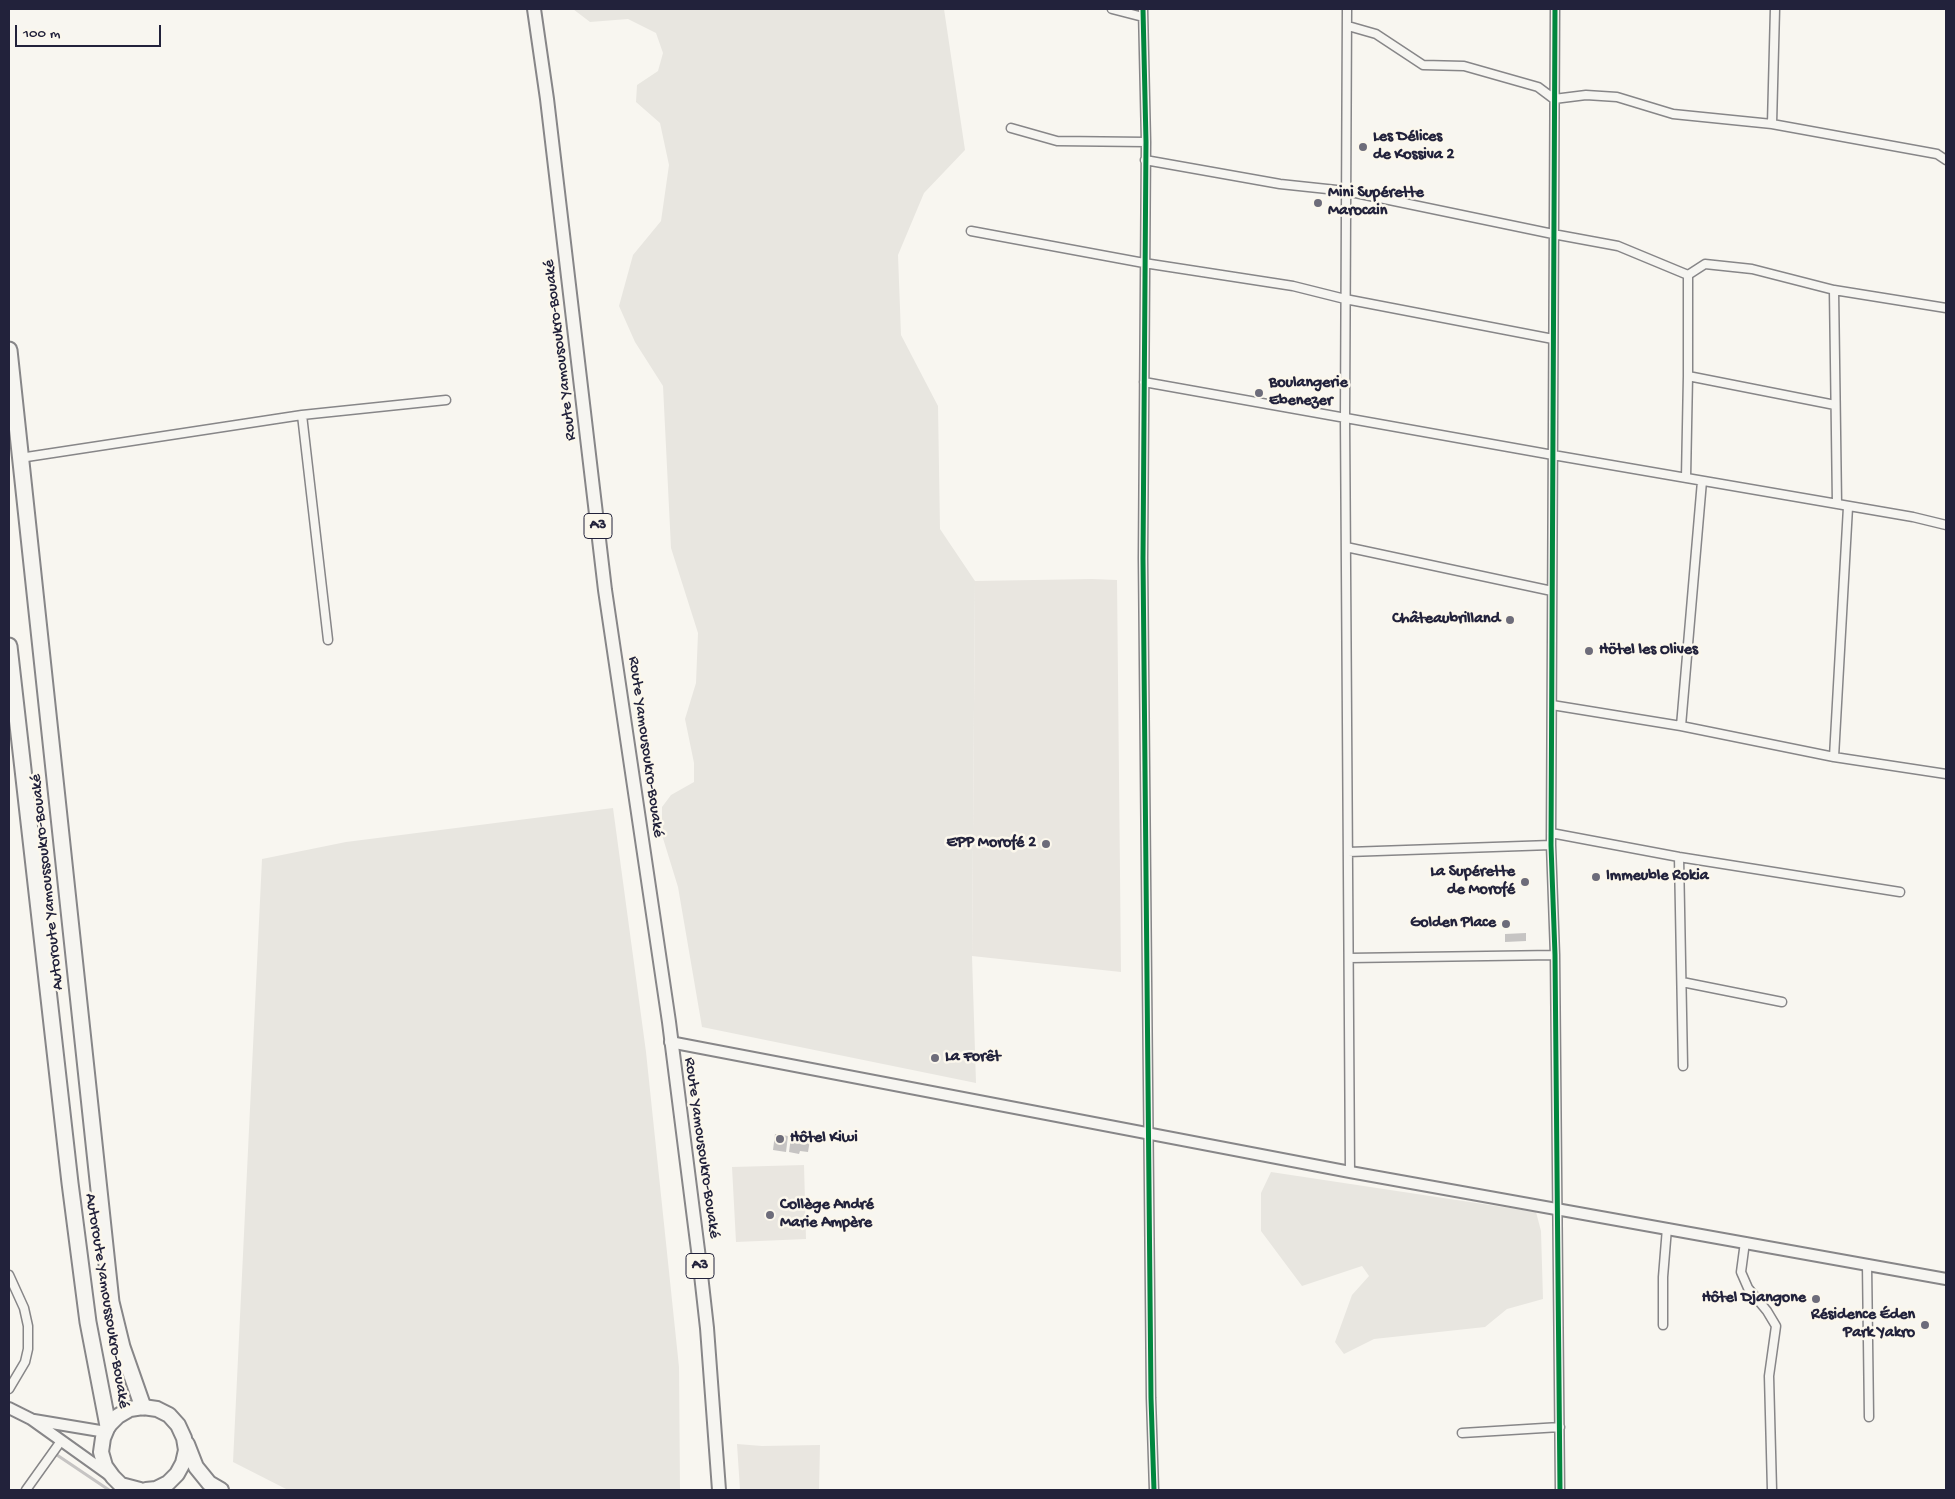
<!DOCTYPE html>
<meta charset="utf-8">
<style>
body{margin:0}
#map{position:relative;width:1955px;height:1499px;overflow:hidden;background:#f8f6f0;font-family:"Gochi Hand",sans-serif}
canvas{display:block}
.frame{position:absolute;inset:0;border:10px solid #22223b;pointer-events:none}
.scale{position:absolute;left:15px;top:25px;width:146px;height:22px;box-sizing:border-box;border:2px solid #22223b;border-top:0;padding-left:6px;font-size:15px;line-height:18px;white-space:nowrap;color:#22223b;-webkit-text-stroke:4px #fbf7ec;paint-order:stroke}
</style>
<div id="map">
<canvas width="1955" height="1499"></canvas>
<div class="frame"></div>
<div class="scale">100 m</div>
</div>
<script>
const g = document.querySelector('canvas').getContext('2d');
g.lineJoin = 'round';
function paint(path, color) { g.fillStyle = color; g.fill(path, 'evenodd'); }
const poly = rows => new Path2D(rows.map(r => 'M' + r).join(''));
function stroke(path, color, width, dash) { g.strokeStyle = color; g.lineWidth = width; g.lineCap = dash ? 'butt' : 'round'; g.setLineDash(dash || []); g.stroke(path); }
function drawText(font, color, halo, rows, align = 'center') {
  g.font = font + ' "Gochi Hand",sans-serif'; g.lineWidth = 5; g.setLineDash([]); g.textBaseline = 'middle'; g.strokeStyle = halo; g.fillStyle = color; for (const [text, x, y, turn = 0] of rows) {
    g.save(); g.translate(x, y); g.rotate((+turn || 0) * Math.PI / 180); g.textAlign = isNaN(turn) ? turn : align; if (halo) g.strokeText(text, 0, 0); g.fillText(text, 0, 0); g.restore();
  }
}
const built = poly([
 [1092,579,1117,580,1121,972,972,956,975,581],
 [804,1165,806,1239,736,1242,732,1167],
 [737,1444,762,1446,820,1445,819,1490,740,1490]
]);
const green = poly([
 [573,9,944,9,965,150,924,193,898,255,901,335,938,406,940,529,975,581,972,956,976,1083,702,1027,678,887,662,835,662,807,671,795,694,782,694,763,685,719,696,683,698,633,671,548,663,386,635,342,619,306,633,255,661,221,669,165,660,123,636,102,637,85,658,71,663,53,656,33,628,19,590,22],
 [613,808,646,1052,679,1367,680,1490,288,1490,233,1462,262,859,346,842],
 [1271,1172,1536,1212,1541,1231,1543,1299,1507,1309,1485,1327,1374,1339,1344,1354,1335,1342,1352,1295,1369,1276,1362,1266,1302,1286,1261,1231,1261,1193]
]);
const water = poly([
 [1526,933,1526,941,1505,942,1505,934],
 [775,1134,788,1136,786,1152,773,1150],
 [791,1137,810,1140,808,1152,800,1151,799,1154,789,1152]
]);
const stream = poly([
 [54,1453,109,1490]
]);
const minor = poly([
 [1112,9,1143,17],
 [1143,9,1146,142,1143,558,1151,1398,1154,1490],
 [1347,9,1345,418,1350,1172],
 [1555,9,1551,845,1555,955,1560,1490],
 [1348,26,1376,34,1423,65,1464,66,1538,87,1554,99,1586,95,1617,97,1673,114,1772,124,1937,154,1946,160],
 [1772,124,1775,9],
 [1011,128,1057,141,1146,142],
 [1145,160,1280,184,1346,191,1553,234,1618,246,1688,275],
 [971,231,1144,263,1293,286,1345,299,1553,339],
 [1688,275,1705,264,1752,269,1834,290,1946,308],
 [1834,290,1837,504],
 [1688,376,1835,405],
 [1144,382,1553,455,1913,517,1946,525],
 [302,415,328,640],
 [20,458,302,415,446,400],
 [1686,478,1688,376,1688,275],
 [1346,547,1552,591],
 [1552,705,1681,726,1834,757,1946,774],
 [1681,726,1702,481],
 [1834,757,1848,507],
 [1551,833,1679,857,1900,892],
 [1348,852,1551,845],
 [1679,857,1683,1066],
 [1349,958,1555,955],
 [1682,982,1782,1002],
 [1745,1242,1741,1272,1748,1288,1767,1311,1776,1326,1769,1376,1772,1490],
 [1867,1264,1869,1417],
 [9,1275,24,1308,28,1326,28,1349,25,1362,9,1389],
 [1663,1325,1663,1277,1667,1228],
 [1462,1433,1560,1427],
 [26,1490,61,1441]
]);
const tertiary = poly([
 [670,1042,1350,1172,1946,1279],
 [9,1408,31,1419,108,1474],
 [34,1420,106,1432]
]);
const primary = poly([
 [534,9,547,99,605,590,669,1022,700,1266,707,1328,719,1490]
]);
const trunk = poly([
 [187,1444,196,1467,209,1483,221,1490],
 [140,1490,121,1485,113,1477,105,1466,101,1452,103,1438,108,1426,118,1416,130,1409,143,1407,157,1409,169,1415,178,1425,184,1438,186,1450,183,1463,177,1474,168,1483,156,1489,146,1490]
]);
const motorway = poly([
 [9,350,111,1302,122,1347,143,1407],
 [9,646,70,1183,88,1322,108,1426]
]);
const cycleway = poly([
 [1143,9,1146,142,1143,558,1151,1398,1154,1490],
 [1555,9,1551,845,1555,955,1560,1490]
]);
const markers = [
 [1363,147,5,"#6d6c7a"],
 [1318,203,5,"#6d6c7a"],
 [1259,393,5,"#6d6c7a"],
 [1510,620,5,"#6d6c7a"],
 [1589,651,5,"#6d6c7a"],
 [1046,844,5,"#6d6c7a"],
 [1596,877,5,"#6d6c7a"],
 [1525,882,5,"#6d6c7a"],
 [1506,924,5,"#6d6c7a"],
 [935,1058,5,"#6d6c7a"],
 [780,1139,5,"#6d6c7a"],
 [770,1215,5,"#6d6c7a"],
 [1816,1299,5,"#6d6c7a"],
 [1925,1325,5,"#6d6c7a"]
];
const shields = [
 [598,526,28],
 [700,1266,28]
];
const shieldNames = [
 ["A3",598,526],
 ["A3",700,1266]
];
const poiNames = [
 ["Les Délices",1373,138],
 ["de Kossiva 2",1373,156],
 ["Mini Supérette",1328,194],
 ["Marocain",1328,212],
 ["Boulangerie",1269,384],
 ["Ebenezer",1269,402],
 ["Châteaubrilland",1500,620,"right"],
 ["Hötel les Olives",1599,651],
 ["EPP Morofé 2",1036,844,"right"],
 ["La Supérette",1515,873,"right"],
 ["de Morofé",1515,891,"right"],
 ["Immeuble Rokia",1606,877],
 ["Golden Place",1496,924,"right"],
 ["La Forêt",945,1058],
 ["Hôtel Kiwi",790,1139],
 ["Collège André",780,1206],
 ["Marie Ampère",780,1224],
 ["Hôtel Djangone",1806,1299,"right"],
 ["Résidence Éden",1915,1316,"right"],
 ["Park Yakro",1915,1334,"right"]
];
const streetNames = [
 ["Route Yamousoukro-Bouaké",561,350,-97],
 ["Route Yamousoukro-Bouaké",645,747,82],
 ["Autoroute Yamoussoukro-Bouaké",48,882,-96],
 ["Route Yamousoukro-Bouaké",701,1148,82],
 ["Autoroute Yamoussoukro-Bouaké",106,1301,81]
];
paint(built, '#e9e6e0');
paint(green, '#e8e6e0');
paint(water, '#c6c4c3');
stroke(stream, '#c6c4c3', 3);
stroke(minor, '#878688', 11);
stroke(tertiary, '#878688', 14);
stroke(primary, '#878688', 16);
stroke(trunk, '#878688', 18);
stroke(motorway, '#878688', 19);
stroke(minor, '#f6f5f1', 8);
stroke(tertiary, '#f6f5f1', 10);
stroke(primary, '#f6f5f1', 12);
stroke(trunk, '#f6f5f1', 14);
stroke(motorway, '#f6f5f1', 15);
stroke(cycleway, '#00873e', 5);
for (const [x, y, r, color] of markers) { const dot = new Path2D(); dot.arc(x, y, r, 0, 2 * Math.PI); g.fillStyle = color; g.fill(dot); stroke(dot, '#fbf7ec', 2); }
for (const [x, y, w] of shields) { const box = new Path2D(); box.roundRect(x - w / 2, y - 12.5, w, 25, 4); g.fillStyle = '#fbf7ec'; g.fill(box); stroke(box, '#22223b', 1); }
drawText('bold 15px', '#22223b', null, shieldNames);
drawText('bold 16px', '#22223b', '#fbf7ec', poiNames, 'left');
drawText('16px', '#22223b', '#fbf7ec', streetNames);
</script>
